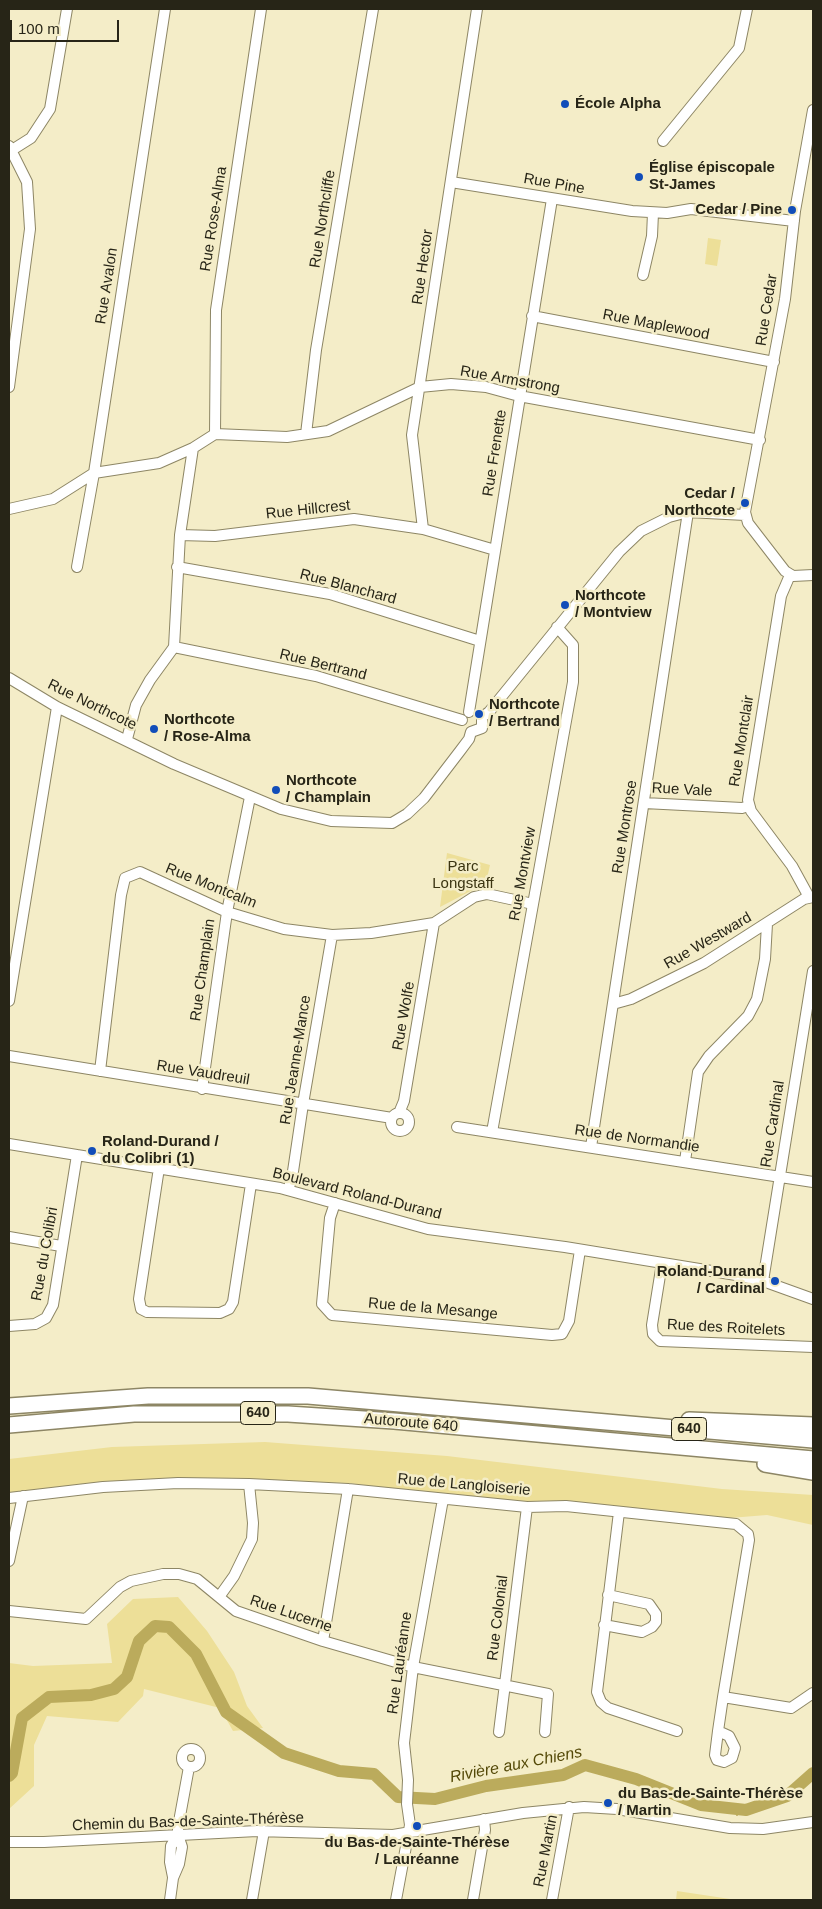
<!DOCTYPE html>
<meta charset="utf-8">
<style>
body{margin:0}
#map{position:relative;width:822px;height:1909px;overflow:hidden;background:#f4edc8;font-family:Helvetica,sans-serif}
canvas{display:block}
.frame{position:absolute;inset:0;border:10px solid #272517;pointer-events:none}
.scale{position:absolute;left:10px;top:20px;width:109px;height:22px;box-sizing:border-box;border:2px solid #272517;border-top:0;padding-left:6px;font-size:15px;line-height:18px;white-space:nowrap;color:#272517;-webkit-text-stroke:4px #f4edc8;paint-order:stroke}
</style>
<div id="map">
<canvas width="822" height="1909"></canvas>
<div class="frame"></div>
<div class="scale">100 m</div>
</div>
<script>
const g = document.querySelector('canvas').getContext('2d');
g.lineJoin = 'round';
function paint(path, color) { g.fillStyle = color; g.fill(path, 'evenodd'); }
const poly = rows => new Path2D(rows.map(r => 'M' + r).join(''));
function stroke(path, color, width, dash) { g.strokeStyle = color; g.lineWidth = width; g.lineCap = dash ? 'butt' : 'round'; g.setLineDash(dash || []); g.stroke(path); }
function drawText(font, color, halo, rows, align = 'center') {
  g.font = font + ' Helvetica,sans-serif'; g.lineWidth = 5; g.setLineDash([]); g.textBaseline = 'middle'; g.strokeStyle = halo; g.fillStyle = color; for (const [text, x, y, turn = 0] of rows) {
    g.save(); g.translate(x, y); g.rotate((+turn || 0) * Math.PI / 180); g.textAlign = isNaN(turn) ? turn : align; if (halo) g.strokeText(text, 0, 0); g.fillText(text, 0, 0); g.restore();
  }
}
const green = poly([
 [708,238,721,240,717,266,705,264],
 [447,853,490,865,486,883,440,907],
 [265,1442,447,1456,722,1489,813,1495,813,1525,767,1515,717,1519,442,1495,349,1483,245,1481,9,1495,9,1459,112,1447],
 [178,1597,207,1631,234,1672,247,1706,263,1728,233,1731,220,1708,144,1689,143,1696,118,1722,47,1716,34,1745,34,1786,9,1809,9,1663,33,1666,112,1663,107,1624,133,1599],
 [677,1891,730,1899,730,1900,676,1900]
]);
const stream = poly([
 [737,1815,739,1809]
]);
const river = poly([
 [9,1776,12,1773,22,1718,49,1697,91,1695,114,1689,127,1677,139,1641,155,1626,169,1627,196,1654,226,1712,284,1753,339,1771,374,1774,398,1797,435,1799,486,1786,563,1775,585,1765,636,1779,701,1805,746,1810,787,1796,813,1773]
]);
const minor = poly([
 [813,110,795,211,785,299,745,512,748,523,785,571,793,576,813,575],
 [663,141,739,48,747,9],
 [9,146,27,182,30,229,9,387],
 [12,150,31,138,50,109,67,9],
 [451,182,632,211,667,213,691,209,794,221],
 [643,275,652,236,653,213],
 [532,316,774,362],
 [215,434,216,310,261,9],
 [306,434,316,350,373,9],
 [9,509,53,499,94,473,159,463,193,448,215,434,287,437,328,431,420,387,451,384,486,387,519,396,760,440],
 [423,529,412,435,477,9],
 [180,535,215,536,354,519,423,529,495,550],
 [77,567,94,473,165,9],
 [177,567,330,594,480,641],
 [790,575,781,596,748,800,751,811,792,866,809,897],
 [174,647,316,676,462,720],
 [9,678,57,707,174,764,281,809,331,821,392,823,407,814,424,798,460,751,469,739,471,732],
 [469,712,552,199],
 [482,717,489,712,619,552,641,531,669,517,688,512,745,515],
 [471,732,482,728,482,717],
 [127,739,136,705,150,680,174,647,180,535,193,448],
 [644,803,742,808,749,806],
 [9,1001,57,707],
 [613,1004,631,999,704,963,804,899,813,897],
 [9,1056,392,1118],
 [100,1071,121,895,125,878,140,872,227,912,284,929,332,935,371,933,434,923,474,897,487,894,533,904],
 [202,1089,227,912,250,797],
 [399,1113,404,1101,434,923],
 '391 1122a9 9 0 1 1 18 0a9 9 0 1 1-18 0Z',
 [457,1127,813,1182],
 [492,1132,573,682,573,645,557,627],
 [9,1144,280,1188,428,1229,565,1247,736,1275,763,1281,813,1299],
 [591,1147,688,512],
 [685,1161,698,1072,709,1056,748,1016,757,999,765,959,767,924],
 [159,1168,139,1299,141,1309,147,1312,220,1313,229,1309,233,1302,251,1184],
 [288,1190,292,1178,303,1104,332,935],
 [335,1203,330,1218,322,1304,332,1315,552,1335,562,1334,569,1321,580,1250],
 [9,1237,61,1246],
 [662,1263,652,1325,653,1334,660,1341,813,1347],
 [763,1281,813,971],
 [9,1326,35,1324,46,1318,53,1305,77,1155],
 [9,1498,103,1487,178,1483,249,1484,348,1489,527,1507,566,1506,736,1524,748,1534,749,1540,723,1697,718,1731,715,1755,717,1760,724,1762,732,1758,735,1748,729,1736,718,1731],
 [619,1512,597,1692,601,1702,608,1708,677,1731],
 [9,1561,23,1496],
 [219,1597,234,1576,252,1539,253,1523,249,1484],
 [9,1611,86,1619,120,1587,131,1581,163,1574,179,1574,197,1579,236,1611,323,1641,413,1667,548,1694,545,1732],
 [604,1625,642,1632,652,1627,656,1622,656,1614,649,1604,608,1595],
 [323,1641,348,1489],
 [723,1697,791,1708,813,1693],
 [499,1732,527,1507],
 '182 1758a9 9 0 1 1 18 0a9 9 0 1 1-18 0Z',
 [9,1842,44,1842,257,1831,393,1835,523,1813,584,1807,617,1809,730,1828,763,1829,813,1822],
 [173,1877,170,1862,171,1846,178,1835],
 [170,1900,173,1878,179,1864,182,1847,178,1835,178,1827,189,1767],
 [252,1900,264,1831],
 [396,1900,410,1825,407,1804,408,1780,404,1743,413,1667,443,1499],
 [473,1900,485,1830,484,1819],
 [552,1900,569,1807]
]);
const highway = poly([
 [9,1406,148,1396,308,1396,813,1440],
 [689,1420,813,1425],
 [9,1425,134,1414,288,1414,394,1421,813,1459],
 [765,1464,813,1472]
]);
const markers = [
 [565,104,5,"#114db9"],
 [639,177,5,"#114db9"],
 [792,210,5,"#114db9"],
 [745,503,5,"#114db9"],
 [565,605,5,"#114db9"],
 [479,714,5,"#114db9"],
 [154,729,5,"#114db9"],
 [276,790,5,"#114db9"],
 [92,1151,5,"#114db9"],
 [775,1281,5,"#114db9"],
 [608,1803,5,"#114db9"],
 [417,1826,5,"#114db9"]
];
const shields = [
 [258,1413,35],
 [689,1429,35]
];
const shieldNames = [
 ["640",258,1413],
 ["640",689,1429]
];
const poiNames = [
 ["École Alpha",575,104],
 ["Église épiscopale",649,168],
 ["St-James",649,185],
 ["Cedar / Pine",782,210,"right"],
 ["Cedar /",735,494,"right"],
 ["Northcote",735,511,"right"],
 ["Northcote",575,596],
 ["/ Montview",575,613],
 ["Northcote",489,705],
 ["/ Bertrand",489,722],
 ["Northcote",164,720],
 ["/ Rose-Alma",164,737],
 ["Northcote",286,781],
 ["/ Champlain",286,798],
 ["Roland-Durand /",102,1142],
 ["du Colibri (1)",102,1159],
 ["Roland-Durand",765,1272,"right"],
 ["/ Cardinal",765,1289,"right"],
 ["du Bas-de-Sainte-Thérèse",618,1794],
 ["/ Martin",618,1811],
 ["du Bas-de-Sainte-Thérèse",417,1843,"center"],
 ["/ Lauréanne",417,1860,"center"]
];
const streetNames = [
 ["Rue Pine",554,184,10],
 ["Rue Rose-Alma",214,219,-81],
 ["Rue Northcliffe",323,219,-81],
 ["Rue Hector",423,267,-82],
 ["Rue Avalon",107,286,-81],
 ["Rue Cedar",767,310,-81],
 ["Rue Maplewood",656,325,11],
 ["Rue Armstrong",510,380,10],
 ["Rue Frenette",495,453,-81],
 ["Rue Hillcrest",308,510,-6],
 ["Rue Blanchard",348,587,15],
 ["Rue Bertrand",323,665,14],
 ["Rue Northcote",92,705,26],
 ["Rue Montclair",742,741,-81],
 ["Rue Vale",682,790,3],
 ["Rue Montrose",625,827,-81],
 ["Rue Montview",523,874,-80],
 ["Rue Montcalm",211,886,22],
 ["Rue Westward",708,941,-30],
 ["Rue Champlain",203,970,-82],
 ["Rue Wolfe",404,1016,-80],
 ["Rue Jeanne-Mance",296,1060,-81],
 ["Rue Vaudreuil",203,1073,9],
 ["Rue Cardinal",773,1124,-81],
 ["Rue de Normandie",637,1139,8],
 ["Boulevard Roland-Durand",357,1194,14],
 ["Rue du Colibri",45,1254,-80],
 ["Rue de la Mesange",433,1309,5],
 ["Rue des Roitelets",726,1328,3],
 ["Autoroute 640",411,1423,5],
 ["Rue de Langloiserie",464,1485,5],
 ["Rue Lucerne",291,1614,19],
 ["Rue Colonial",498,1618,-83],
 ["Rue Lauréanne",400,1663,-82],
 ["Chemin du Bas-de-Sainte-Thérèse",188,1822,-2],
 ["Rue Martin",546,1851,-79]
];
const parkNames = [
 ["Parc",463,867],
 ["Longstaff",463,884]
];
const waterNames = [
 ["Rivière aux Chiens",516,1765,-11]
];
paint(green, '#eddf98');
stroke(stream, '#bbab5c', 2);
stroke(river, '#bbab5c', 12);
stroke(minor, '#8d8665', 12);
stroke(highway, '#8d8665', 18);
stroke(minor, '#fff', 10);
stroke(highway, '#fff', 15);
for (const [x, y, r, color] of markers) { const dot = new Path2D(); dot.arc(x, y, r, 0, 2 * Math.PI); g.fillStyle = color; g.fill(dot); stroke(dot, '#f4edc8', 2); }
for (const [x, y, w] of shields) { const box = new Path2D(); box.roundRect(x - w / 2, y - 11.5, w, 23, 4); g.fillStyle = '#f4edc8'; g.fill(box); stroke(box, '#272517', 1); }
drawText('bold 14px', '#272517', null, shieldNames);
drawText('bold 15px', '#272517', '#f4edc8', poiNames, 'left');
drawText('15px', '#272517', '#f4edc8', streetNames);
drawText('15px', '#3b3411', '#f4edc8', parkNames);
drawText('italic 16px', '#544908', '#f4edc8', waterNames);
</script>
